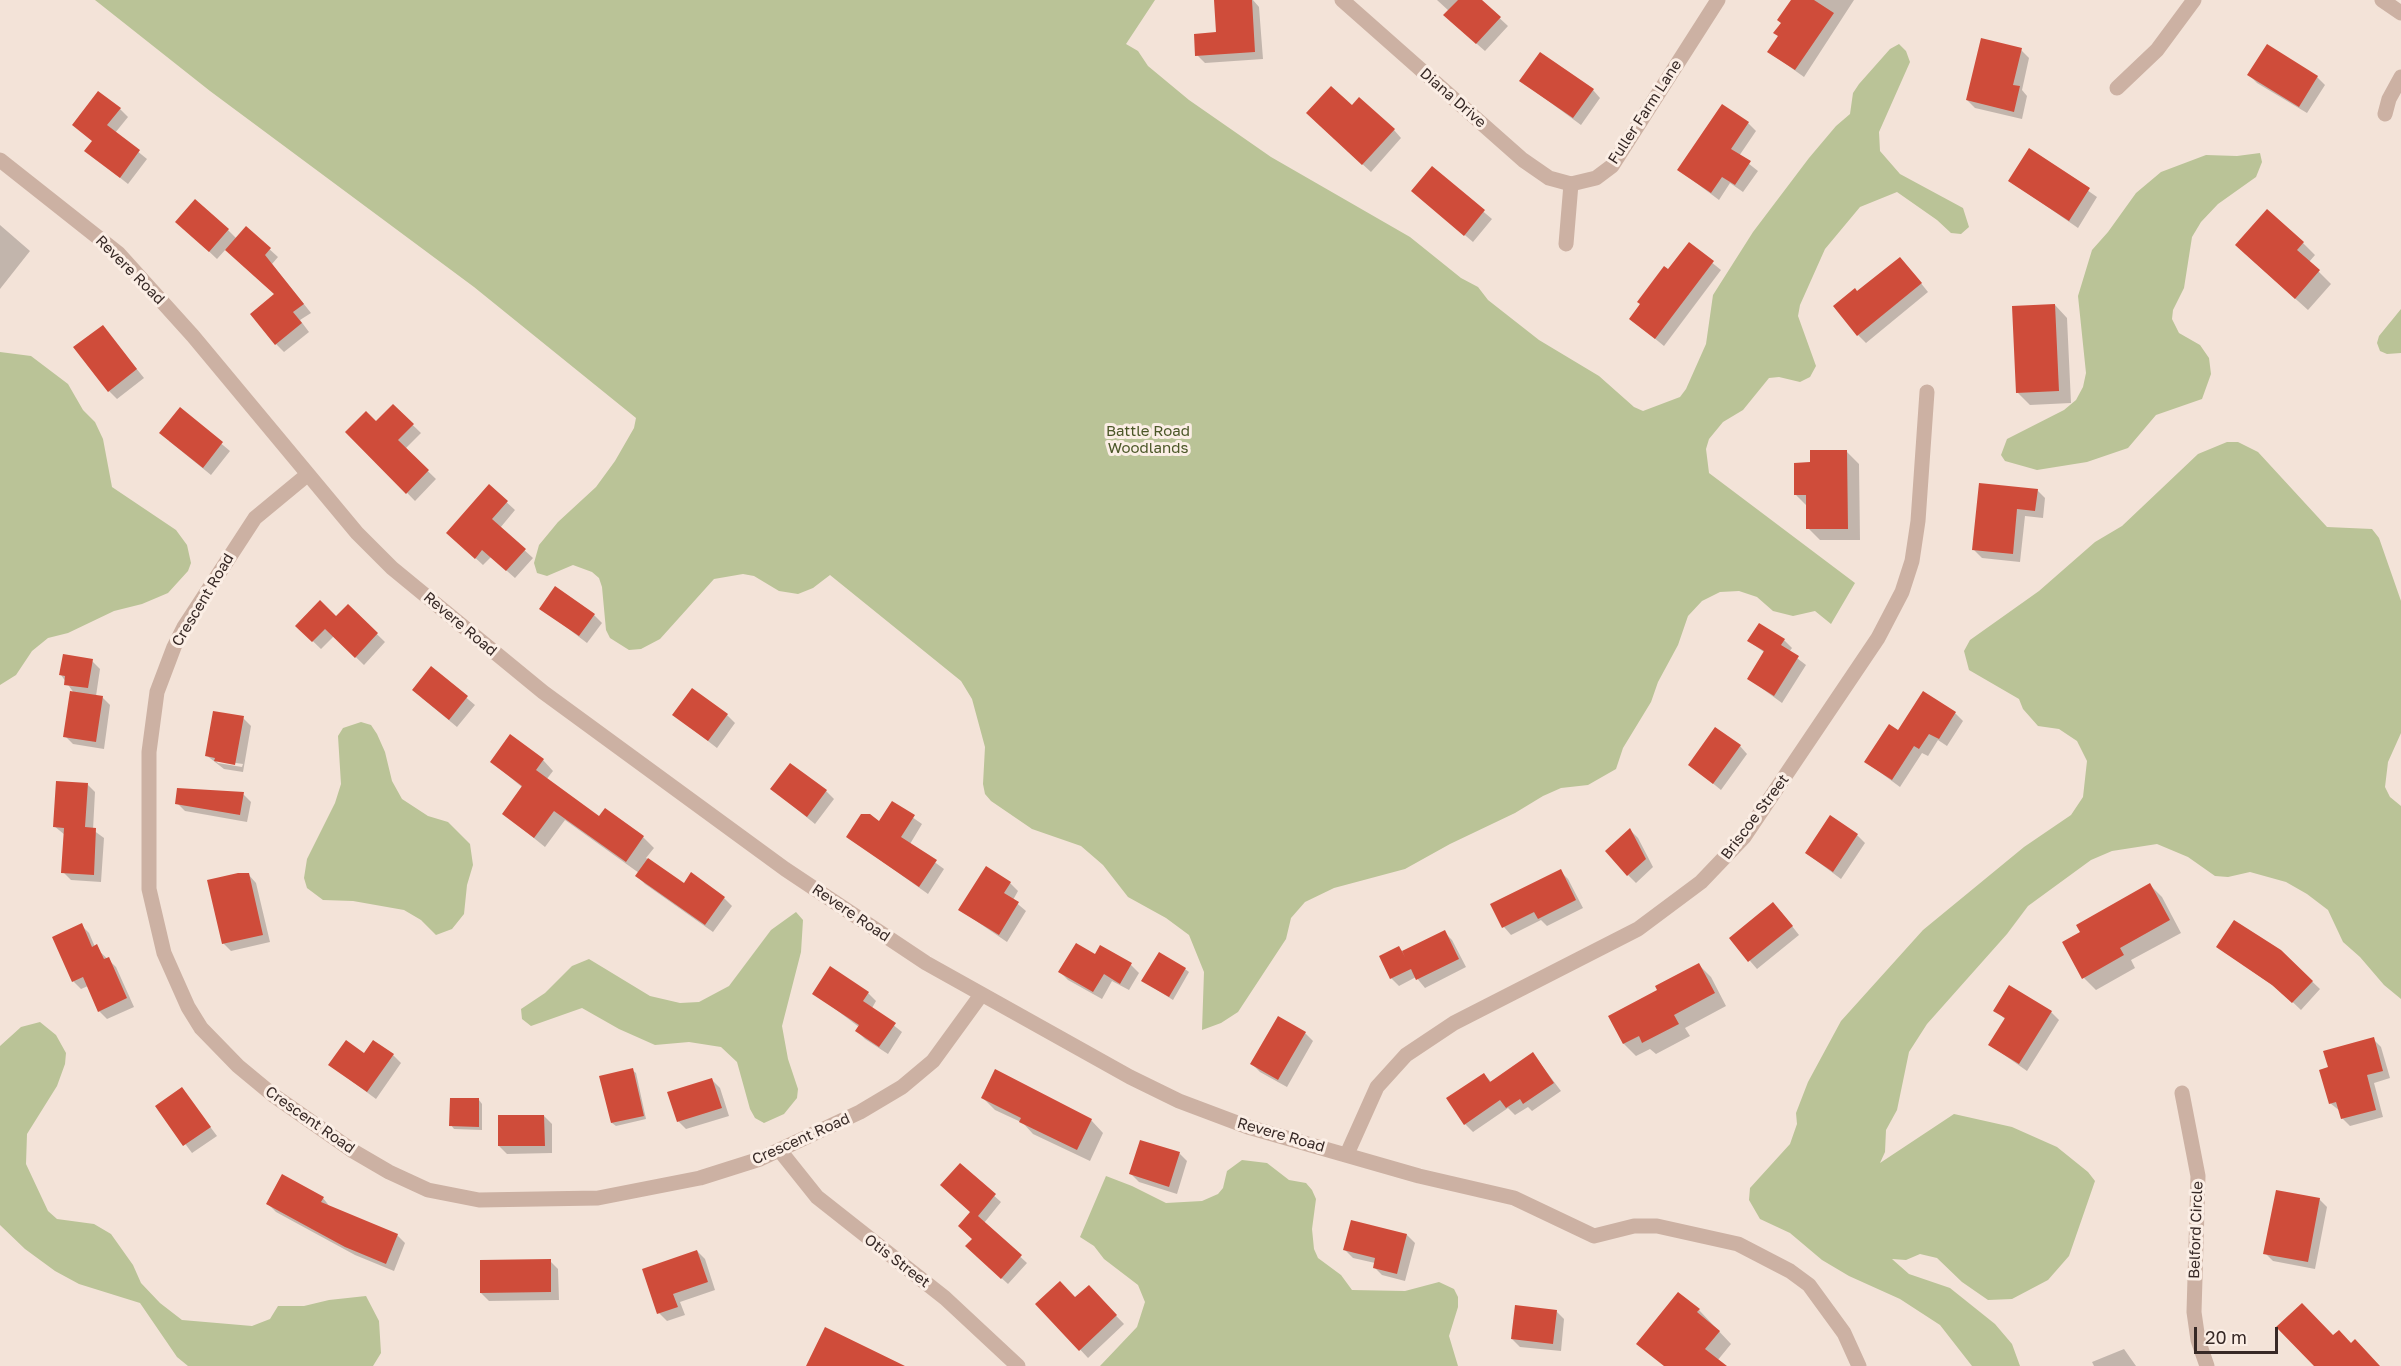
<!DOCTYPE html>
<style>
body{margin:0}
#map{position:relative;width:2401px;height:1366px;overflow:hidden;background:#f3e3d8;font-family:"Golos Text",sans-serif}
canvas{display:block}
.scale{position:absolute;left:2194px;top:1327px;width:84px;height:27px;box-sizing:border-box;border:3px solid #372926;border-top:0;padding-left:8px;font-size:18px;line-height:21px;white-space:nowrap;color:#372926;-webkit-text-stroke:4px #fbeee5;paint-order:stroke}
</style>
<div id="map">
<canvas width="2401" height="1366"></canvas>
<div class="scale">20 m</div>
</div>
<script>
const g = document.querySelector('canvas').getContext('2d');
g.lineJoin = 'round';
function paint(path, color) { g.fillStyle = color; g.fill(path, 'evenodd'); }
const poly = rows => new Path2D(rows.map(r => 'M' + r).join(''));
function stroke(path, color, width, dash) { g.strokeStyle = color; g.lineWidth = width; g.lineCap = dash ? 'butt' : 'round'; g.setLineDash(dash || []); g.stroke(path); }
function drawText(font, color, halo, rows, align = 'center') {
  g.font = font + ' "Golos Text",sans-serif'; g.lineWidth = 6; g.setLineDash([]); g.textBaseline = 'middle'; g.strokeStyle = halo; g.fillStyle = color; for (const [text, x, y, turn = 0] of rows) {
    g.save(); g.translate(x, y); g.rotate((+turn || 0) * Math.PI / 180); g.textAlign = isNaN(turn) ? turn : align; if (halo) g.strokeText(text, 0, 0); g.fillText(text, 0, 0); g.restore();
  }
}
const green = poly([
 [95,0,1155,0,1126,44,1138,51,1148,66,1189,100,1271,157,1410,237,1461,278,1478,287,1488,300,1539,340,1599,376,1634,407,1643,411,1680,397,1686,389,1706,344,1713,295,1753,232,1809,158,1836,126,1850,114,1853,93,1859,84,1890,49,1899,44,1906,51,1910,62,1879,132,1880,151,1900,174,1963,208,1969,227,1961,234,1951,233,1937,220,1897,192,1860,207,1825,249,1800,305,1798,316,1816,366,1810,377,1800,382,1779,377,1769,378,1743,410,1723,422,1709,439,1706,449,1709,473,1855,583,1831,624,1815,611,1793,616,1773,611,1757,597,1739,591,1720,592,1702,601,1688,616,1678,645,1658,682,1651,702,1623,748,1616,769,1588,785,1561,788,1543,796,1515,813,1450,844,1405,869,1334,888,1305,902,1291,918,1286,939,1238,1012,1221,1023,1202,1030,1204,972,1189,935,1166,918,1128,897,1103,865,1081,846,1032,829,991,801,985,794,983,784,985,747,972,699,961,681,830,575,813,588,798,594,779,591,754,576,743,574,714,579,660,639,641,649,629,650,610,638,606,630,602,587,599,578,592,572,573,565,547,576,537,573,534,563,539,545,558,522,596,487,615,461,634,428,636,418,474,287,210,91],
 [2260,153,2262,162,2256,177,2218,204,2201,222,2192,237,2184,288,2173,310,2172,319,2179,333,2200,345,2209,358,2211,374,2202,399,2156,415,2128,448,2087,462,2037,470,2005,461,2001,455,2007,439,2064,410,2076,400,2083,387,2086,373,2078,296,2092,250,2108,232,2136,193,2161,172,2206,155,2237,156],
 [2401,309,2401,353,2387,354,2380,351,2377,343,2379,336],
 [0,352,31,356,68,384,83,410,95,422,103,439,112,487,176,530,187,545,191,563,188,571,168,593,142,604,114,611,68,633,48,638,32,651,16,675,0,685],
 [2227,442,2238,442,2258,452,2327,527,2372,529,2379,538,2401,601,2401,733,2388,762,2385,787,2390,797,2401,806,2401,999,2384,985,2360,957,2343,942,2328,910,2307,894,2286,882,2250,872,2228,877,2215,876,2188,857,2157,844,2112,851,2091,860,2028,906,2007,934,1927,1024,1909,1052,1897,1110,1886,1130,1885,1152,1880,1163,1954,1114,2012,1127,2057,1147,2088,1172,2095,1181,2069,1256,2048,1280,2012,1299,1988,1300,1962,1282,1937,1258,1920,1254,1906,1260,1892,1259,1909,1274,1950,1288,1995,1324,2012,1344,2020,1366,1972,1366,1940,1325,1900,1299,1849,1276,1822,1260,1790,1233,1760,1219,1749,1200,1750,1188,1790,1144,1797,1124,1796,1113,1808,1082,1841,1021,1923,930,2024,847,2071,815,2083,797,2087,761,2077,741,2059,729,2038,726,2023,709,2019,699,1969,670,1964,651,1970,640,2039,591,2095,542,2122,526,2198,454],
 [361,722,371,725,377,734,385,752,392,781,402,799,428,816,448,822,470,844,473,865,467,885,464,914,452,929,436,935,421,920,404,910,353,901,323,900,307,888,304,878,307,859,335,803,341,784,338,736,343,728],
 [796,912,803,920,801,952,782,1026,788,1059,798,1089,797,1098,784,1114,764,1123,755,1118,750,1109,737,1062,721,1047,689,1042,655,1045,619,1029,582,1008,531,1026,522,1019,521,1009,545,993,572,966,589,959,650,996,680,1003,699,1002,729,986,771,930],
 [40,1022,56,1035,66,1053,65,1064,57,1086,27,1134,26,1164,48,1211,57,1219,94,1224,111,1234,133,1265,141,1283,160,1303,182,1320,252,1326,270,1319,278,1306,304,1306,329,1300,366,1296,379,1321,381,1353,373,1366,188,1366,177,1357,140,1303,79,1284,55,1271,25,1249,0,1225,0,1046,21,1027],
 [1242,1160,1267,1163,1289,1180,1306,1183,1312,1190,1316,1199,1312,1229,1314,1249,1318,1258,1341,1275,1352,1290,1405,1291,1439,1282,1454,1289,1458,1297,1458,1307,1449,1336,1458,1366,1100,1366,1137,1327,1145,1302,1138,1285,1104,1259,1094,1246,1080,1237,1106,1176,1132,1186,1166,1203,1202,1201,1218,1194,1223,1188,1227,1171]
]);
const shadow = poly([
 [1215,0,1253,0,1259,7,1263,59,1205,63,1197,55,1218,33],
 [1437,0,1480,0,1508,26,1485,51,1453,23,1449,11],
 [1799,0,1854,0,1804,77,1769,52],
 [2021,50,2029,58,2022,90,2027,96,2022,119,1975,108,1967,100],
 [2249,75,2317,77,2325,85,2307,113,2257,83],
 [1521,81,1593,90,1600,98,1581,125],
 [120,109,128,117,115,133,147,159,128,184,86,151,94,142,74,125],
 [1315,121,1394,130,1401,138,1371,172],
 [1748,123,1756,131,1739,156,1758,171,1743,192,1730,183,1719,200,1679,170],
 [2030,150,2097,197,2078,228,2010,181],
 [1432,168,1492,219,1473,242,1413,191],
 [0,225,30,251,0,289],
 [246,228,278,257,272,264,311,313,300,320,309,332,284,352,276,344,276,294,226,249,217,259,185,229,228,230,237,239],
 [2303,243,2315,255,2309,262,2331,284,2308,310,2249,257],
 [1689,244,1721,270,1664,346,1631,319],
 [1908,267,1928,292,1866,343,1858,335,1858,293],
 [2055,305,2067,318,2071,403,2030,405,2018,393],
 [103,327,144,378,117,399,109,391],
 [393,406,421,433,405,449,436,479,415,501,348,432,376,423],
 [180,409,230,451,211,475,169,441],
 [1847,452,1859,464,1860,540,1820,540,1808,528,1808,507,1796,495],
 [489,486,515,510,500,528,533,558,515,578,491,557,483,565,456,540],
 [2037,490,2045,498,2043,518,2025,516,2020,562,1982,558,1974,550],
 [348,606,385,642,364,665,334,636,321,649,297,626,336,618],
 [541,608,594,615,602,623,587,643],
 [1784,640,1792,648,1789,652,1806,665,1782,703,1749,679,1765,653,1749,641],
 [92,661,100,669,96,696,102,697,110,705,104,749,73,744,65,736,74,693,61,675],
 [431,668,475,705,457,727,422,698],
 [1955,713,1963,721,1947,746,1938,740,1928,756,1922,753,1900,787,1866,762,1898,732],
 [674,715,727,715,735,723,717,748],
 [243,718,251,726,243,772,224,769,206,755],
 [215,760,243,764,242,767,218,763],
 [1740,746,1747,754,1721,790,1690,765],
 [543,760,553,771,546,780,599,819,605,810,643,837,654,848,646,858,684,885,724,898,732,906,713,932,645,884,637,876,639,873,565,820,545,847,504,814,523,788,492,762],
 [87,784,95,792,93,830,104,838,101,882,71,880,63,872,65,835,54,826],
 [772,789,826,791,834,799,815,824],
 [243,794,251,802,247,822,185,811,177,803],
 [892,803,922,824,910,844,944,869,928,894,848,837,880,823],
 [1630,830,1638,838,1653,867,1636,883,1628,875],
 [1857,835,1865,843,1841,879,1806,853],
 [1560,871,1568,879,1583,908,1547,926,1541,920,1511,935,1504,927],
 [248,874,256,883,270,942,231,951,223,943],
 [1010,883,1018,891,1013,900,1026,911,1007,942,960,910],
 [2150,885,2162,897,2181,933,2131,960,2135,968,2096,990,2084,978],
 [1781,912,1799,935,1757,969,1731,939],
 [81,925,89,933,95,947,116,967,134,1007,107,1019,99,1011,88,986,81,989,73,981,54,938],
 [1444,932,1452,940,1466,967,1425,988,1416,977,1399,986,1391,978,1399,948,1403,952],
 [2218,947,2280,951,2320,989,2301,1010,2282,992],
 [1095,956,1131,965,1139,973,1129,990,1112,981,1102,999,1068,980,1060,972],
 [1699,965,1711,977,1726,1006,1685,1028,1690,1036,1656,1054,1650,1049,1636,1056,1624,1044,1610,1017,1659,991],
 [830,968,868,993,876,1001,872,1008,902,1032,888,1054,865,1039,857,1031,859,1027,814,993],
 [1185,969,1189,972,1173,1000,1143,981],
 [1995,1010,2051,1012,2059,1020,2027,1071,1990,1045,2006,1020],
 [1305,1033,1313,1041,1287,1087,1260,1072,1252,1064],
 [2373,1039,2381,1047,2390,1078,2374,1083,2383,1117,2350,1126,2342,1118,2340,1111,2330,1103,2330,1069],
 [1533,1054,1561,1091,1532,1111,1528,1107,1515,1115,1508,1108,1473,1132,1465,1124,1484,1074,1492,1083],
 [364,1055,393,1055,401,1063,376,1099,330,1065],
 [632,1070,636,1073,646,1119,616,1126,612,1123],
 [712,1080,720,1088,729,1116,686,1129,678,1121],
 [182,1089,217,1136,192,1153,157,1106],
 [983,1098,1091,1120,1103,1133,1090,1161,1033,1134,1023,1123,995,1110],
 [479,1100,482,1104,482,1130,454,1129,451,1125],
 [544,1116,552,1124,552,1153,507,1154,499,1146],
 [1179,1153,1187,1161,1177,1194,1139,1182,1131,1174],
 [960,1165,1001,1202,984,1223,1027,1263,1008,1284,973,1252,972,1213],
 [323,1198,330,1207,397,1235,405,1243,394,1271,355,1255,276,1212,268,1204],
 [2319,1199,2327,1207,2315,1269,2273,1261,2265,1253],
 [1407,1235,1415,1243,1405,1281,1382,1275,1374,1267,1375,1263,1353,1258,1345,1250],
 [697,1251,705,1259,715,1290,680,1302,685,1315,667,1321,659,1313],
 [550,1261,558,1269,559,1300,489,1301,481,1293],
 [1096,1295,1124,1324,1088,1358,1038,1304],
 [1699,1310,1731,1344,1717,1361,1724,1366,1670,1366,1653,1352],
 [1556,1311,1564,1319,1561,1351,1520,1347,1512,1339],
 [2124,1349,2136,1366,2094,1366,2092,1362]
]);
const building = poly([
 [1214,0,1252,0,1255,52,1195,56,1194,34,1216,32],
 [1458,0,1482,0,1501,17,1476,44,1443,15],
 [1791,0,1814,0,1834,13,1795,70,1767,52,1778,36,1773,33,1781,23,1777,20],
 [1981,38,2022,48,2013,85,2020,86,2014,112,1966,100],
 [2267,44,2318,76,2299,107,2247,75],
 [1540,52,1594,89,1573,118,1519,81],
 [1331,86,1352,105,1359,97,1395,129,1362,165,1306,113],
 [98,91,121,108,107,125,140,150,120,178,84,151,92,141,72,125],
 [1722,104,1749,122,1731,149,1751,161,1735,185,1722,177,1711,193,1677,170],
 [2029,148,2090,188,2069,221,2008,181],
 [1432,166,1485,210,1464,236,1411,191],
 [195,199,229,229,209,252,175,222],
 [2267,209,2304,242,2297,250,2320,270,2295,299,2235,245],
 [246,226,271,248,265,255,304,304,293,312,302,323,275,345,250,314,274,294,225,250],
 [1689,242,1714,261,1655,339,1629,319,1640,304,1637,302,1664,266,1668,269],
 [1900,257,1922,283,1857,336,1833,306,1855,288,1857,291],
 [2055,304,2059,391,2016,393,2012,306],
 [103,325,137,369,108,392,73,347],
 [393,404,414,424,398,440,429,470,406,494,345,432,366,411,376,421],
 [180,407,223,442,203,468,159,433],
 [1810,450,1847,450,1848,529,1806,529,1806,495,1794,495,1794,463,1810,462],
 [1979,483,2038,489,2035,511,2017,509,2013,554,1972,550],
 [489,484,508,501,492,519,526,549,506,571,482,550,475,559,446,533],
 [555,586,595,614,579,636,539,609],
 [320,600,336,616,348,604,378,633,355,658,325,629,312,642,295,626],
 [1759,623,1785,639,1781,645,1799,656,1774,696,1747,679,1764,651,1747,641],
 [63,654,93,659,88,688,64,685,65,676,59,675],
 [431,666,468,696,449,720,412,690],
 [692,688,728,714,708,741,672,715],
 [70,691,103,696,96,742,63,737],
 [1923,691,1956,712,1939,739,1929,734,1919,749,1914,746,1892,780,1864,762,1889,724,1898,730],
 [213,711,244,716,235,765,214,761,215,758,205,756],
 [1715,727,1741,745,1713,784,1688,765],
 [510,734,544,759,536,770,599,816,605,808,644,836,626,862,554,811,534,838,502,814,522,786,490,762],
 [790,763,827,790,807,817,770,789],
 [56,781,88,783,85,827,96,828,94,875,61,873,64,828,53,827],
 [177,788,244,792,240,815,175,804],
 [892,801,915,815,901,837,937,860,919,887,846,837,861,814,870,814,879,821],
 [1830,815,1858,834,1833,872,1805,853],
 [1630,828,1646,859,1627,876,1605,851],
 [648,858,684,883,691,872,725,897,705,925,635,876],
 [986,866,1011,882,1004,893,1019,902,999,935,958,910],
 [1561,869,1576,900,1538,919,1534,912,1502,928,1490,904],
 [238,873,249,873,263,935,222,944,207,880],
 [2150,883,2170,920,2120,948,2124,955,2082,979,2062,942,2080,932,2076,925],
 [1773,902,1793,926,1748,962,1729,938],
 [2234,920,2281,950,2313,981,2292,1003,2272,985,2216,947],
 [82,923,92,947,97,944,104,959,109,957,127,998,98,1012,83,977,72,982,52,937],
 [1445,930,1459,959,1416,980,1411,969,1390,979,1379,956,1399,946,1405,957,1402,951],
 [1076,943,1095,954,1100,945,1132,963,1120,984,1104,974,1093,992,1058,972],
 [1159,952,1186,968,1169,997,1141,981],
 [1699,963,1715,993,1674,1015,1679,1024,1642,1043,1639,1036,1623,1044,1608,1016,1657,990,1655,986],
 [830,966,869,992,863,1001,896,1023,879,1047,855,1031,859,1025,812,994],
 [2009,985,2052,1011,2019,1064,1988,1045,2005,1018,1993,1011],
 [1278,1016,1306,1032,1278,1080,1250,1064],
 [2374,1037,2383,1071,2367,1075,2376,1110,2341,1119,2336,1102,2329,1104,2319,1070,2328,1067,2323,1051],
 [346,1040,364,1053,373,1040,394,1054,367,1092,328,1065],
 [1533,1052,1554,1083,1523,1104,1520,1099,1506,1108,1500,1100,1464,1125,1446,1098,1484,1073,1490,1082],
 [633,1068,644,1116,611,1123,599,1076],
 [995,1069,1092,1119,1077,1150,1019,1122,1021,1118,981,1098],
 [712,1078,722,1108,677,1122,667,1092],
 [182,1087,211,1127,183,1146,155,1106],
 [450,1098,479,1098,479,1127,449,1126],
 [498,1115,544,1115,545,1146,498,1146],
 [1140,1140,1180,1152,1169,1187,1129,1174],
 [960,1163,996,1194,978,1216,1022,1255,1001,1279,965,1246,972,1239,958,1226,970,1212,940,1185],
 [282,1174,324,1197,321,1202,398,1234,386,1264,345,1247,266,1204],
 [2276,1190,2320,1198,2308,1262,2263,1254],
 [1351,1220,1407,1234,1397,1274,1373,1268,1375,1258,1343,1250],
 [697,1250,708,1282,673,1294,678,1307,657,1314,642,1269],
 [551,1259,551,1292,480,1293,480,1260],
 [1060,1281,1075,1297,1089,1285,1117,1315,1079,1351,1035,1304],
 [1678,1292,1700,1309,1697,1312,1720,1331,1705,1349,1727,1366,1664,1366,1636,1344],
 [2302,1303,2333,1335,2339,1330,2351,1343,2355,1339,2380,1366,2314,1366,2276,1327],
 [1515,1305,1557,1310,1553,1344,1511,1339],
 [825,1327,905,1366,806,1366]
]);
const minor = poly([
 [1342,0,1523,160,1549,178,1571,184],
 [2382,0,2401,13],
 [2117,88,2157,50,2194,0],
 [2385,114,2389,99,2401,77],
 [0,160,119,254,193,336,357,533,392,568,543,692,785,869,926,963,1130,1077,1179,1101,1248,1127,1419,1176,1514,1198,1594,1236,1634,1226,1657,1226,1738,1244,1790,1271,1809,1285,1844,1333,1859,1366],
 [1566,244,1571,184,1596,178,1612,166,1718,0],
 [307,475,255,518,184,627,174,647,157,692,149,752,149,889,164,953,188,1007,201,1028,238,1066,273,1095,353,1151,389,1172,428,1190,479,1200,598,1198,700,1178,760,1159,860,1112,902,1087,933,1061,981,995],
 [2182,1093,2198,1176,2194,1312,2198,1340,2207,1366],
 [781,1152,817,1197,945,1298,1018,1366],
 [1347,1154,1377,1087,1406,1055,1454,1023,1638,929,1701,882,1744,837,1878,638,1902,592,1912,561,1918,521,1927,392]
]);
const streetNames = [
 ["Diana Drive",1453,98,41],
 ["Fuller Farm Lane",1645,112,-57],
 ["Revere Road",130,270,45],
 ["Crescent Road",203,600,-59],
 ["Revere Road",460,624,40],
 ["Briscoe Street",1755,817,-53],
 ["Revere Road",851,913,34],
 ["Crescent Road",310,1120,35],
 ["Revere Road",1281,1135,16],
 ["Crescent Road",801,1139,-24],
 ["Belford Circle",2196,1230,-88],
 ["Otis Street",897,1261,37]
];
const parkNames = [
 ["Battle Road",1148,431],
 ["Woodlands",1148,448]
];
paint(green, '#bac397');
paint(shadow, '#0003');
paint(building, '#cf4c3a');
stroke(minor, '#ccb1a3', 15);
drawText('15px', '#372926', '#fbeee5', streetNames);
drawText('15px', '#4b5728', '#fbeee5', parkNames);
</script>
